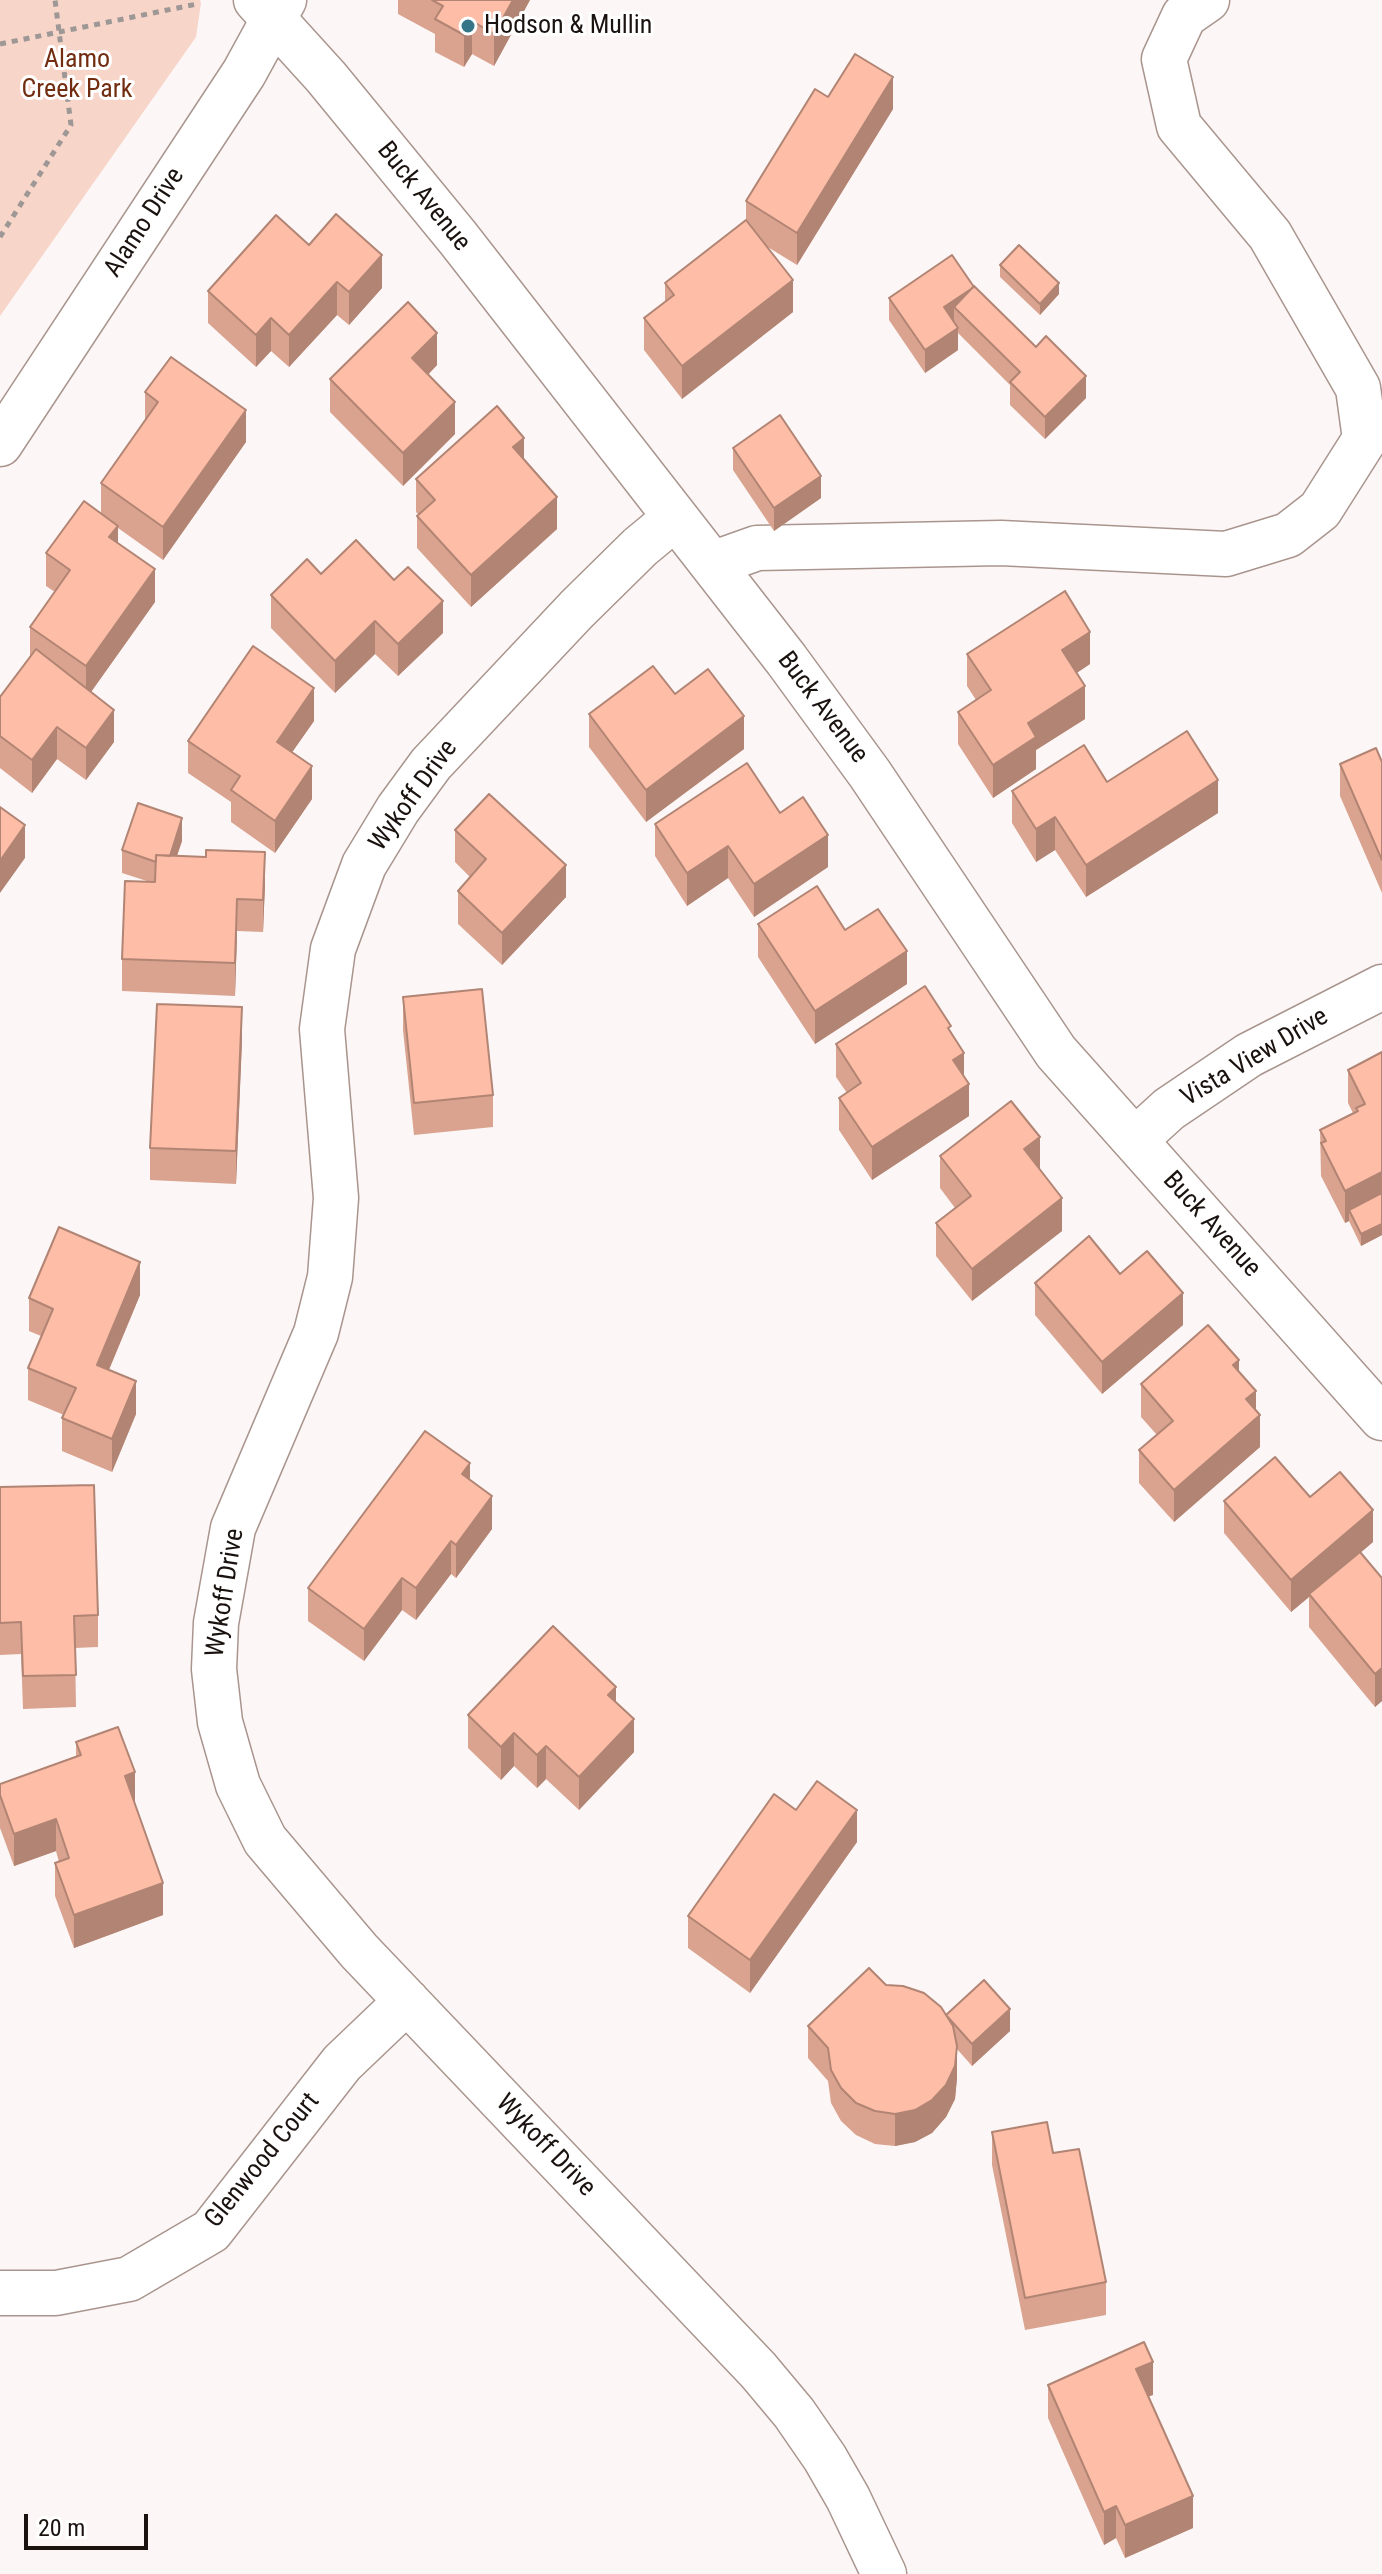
<!DOCTYPE html>
<html>
<head>
<meta charset="utf-8">
<style>
  body { margin:0 }
  #map { position:relative; width:1382px; height:2574px; overflow:hidden; background:#fcf7f6; font-family:"Roboto Condensed",sans-serif }
  canvas { display:block }
  .scale { position:absolute; left:24px; top:2514px; width:124px; height:36px; box-sizing:border-box; border:4px solid #19120f; border-top:0; padding-left:10px; font-size:24px; line-height:28px; white-space:nowrap; color:#19120f; -webkit-text-stroke:6px #fff; paint-order:stroke }
</style>
</head>
<body>
<div id="map">
<canvas width="1382" height="2574"></canvas>
<div class="scale">20 m</div>
</div>
<script>
const context = document.querySelector('canvas').getContext('2d');
context.lineJoin = 'round';
function fill(path, color) { context.fillStyle = color; context.fill(path, 'evenodd'); }
const shape = rows => new Path2D(rows.map(r => 'M' + r).join(''));
function trace(path, color, width, dash) { context.strokeStyle = color; context.lineWidth = width; context.lineCap = dash ? 'butt' : 'round'; context.setLineDash(dash || []); context.stroke(path); }
function write(font, color, halo, rows, align = 'center') {
  context.font = font + ' "Roboto Condensed",sans-serif'; context.lineWidth = 6; context.setLineDash([]); context.textBaseline = 'middle'; context.strokeStyle = halo; context.fillStyle = color; for (const [text, x, y, turn = 0] of rows) {
    context.save(); context.translate(x, y); context.rotate((+turn || 0) * Math.PI / 180); context.textAlign = isNaN(turn) ? turn : align; if (halo) context.strokeText(text, 0, 0); context.fillText(text, 0, 0); context.restore();
  }
}
const green = shape([
  [0,0,200,0,201,3,196,37,0,316]
]);
const path = shape([
  [0,44,197,4],
  [0,237,71,125,55,0]
]);
const minor = shape([
  [256,0,326,77,458,238,786,659,870,774,1056,1052,1382,1418],
  [675,518,640,547,577,609,431,764,398,809,364,865,333,949,322,1029,336,1198,330,1277,316,1333,233,1528,216,1623,214,1669,220,1722,238,1785,265,1840,359,1951,758,2370,794,2413,825,2458,848,2498,884,2574],
  [712,564,757,548,1001,543,1226,554,1288,535,1320,510,1365,439,1358,388,1270,235,1179,126,1164,59,1184,16,1207,0],
  [1135,1140,1169,1109,1249,1055,1382,987],
  [0,2293,56,2293,129,2279,211,2231,342,2063,407,2001]
]);
const major = shape([
  [0,444,244,73,284,0]
]);
const wall = shape([
  [398,0,530,0,494,66,472,54,464,67,435,52,435,34,398,14],
  [828,97,893,109,797,265,766,246,793,312,682,399,644,350,644,318,665,302,665,283,746,220,746,201],
  [309,245,382,288,349,325,337,315,289,367,271,351,256,367,208,323,208,291],
  [1000,265,1059,294,1040,315,1000,277],
  [974,287,1086,398,1045,439,1010,405,1010,385,958,333,958,350,925,373,889,320,889,298],
  [437,365,428,375,455,434,403,486,330,412,330,379],
  [145,392,246,442,163,560,118,528,118,543,155,602,91,692,114,742,86,780,57,759,32,793,0,768,0,697,30,657,30,627,55,592,46,586,46,553,101,513,101,483,145,421],
  [733,448,821,498,774,531,733,470],
  [524,461,557,529,471,607,417,548,417,516,419,515,416,512,416,479],
  [321,574,443,633,398,676,375,654,335,693,271,628,271,595],
  [967,654,1090,664,1076,673,1085,719,1036,750,1036,769,993,798,958,744,958,712,976,700,967,686],
  [589,714,744,749,646,822,589,747],
  [314,721,292,752,312,799,275,853,231,822,231,802,188,773,188,741],
  [1382,762,1382,893,1340,796,1340,764],
  [1107,782,1218,813,1086,897,1055,850,1036,862,1012,823,1012,791],
  [780,813,828,867,754,917,728,878,687,906,655,856,655,824],
  [455,830,566,897,502,965,458,924,458,891,470,877,455,862],
  [182,841,177,856,265,884,263,932,237,931,235,996,122,991,122,959,150,882,122,873,122,850],
  [758,924,845,930,907,984,815,1044,758,957],
  [403,997,493,1095,493,1127,414,1135,403,1030],
  [951,1034,964,1076,969,1116,872,1180,839,1130,839,1098,847,1093,836,1077,836,1044],
  [242,1040,236,1184,150,1180,150,1148],
  [1382,1052,1382,1235,1361,1246,1349,1221,1345,1223,1321,1176,1320,1130,1353,1113,1348,1103,1348,1070],
  [940,1156,1040,1170,1062,1231,972,1301,936,1256,936,1223,955,1208,940,1188],
  [1120,1274,1183,1325,1102,1394,1035,1315,1035,1283],
  [140,1295,109,1370,136,1414,112,1472,62,1451,62,1418,64,1415,28,1400,28,1368,41,1336,29,1331,29,1298],
  [1239,1371,1256,1410,1260,1447,1174,1522,1139,1483,1139,1450,1157,1435,1141,1417,1141,1384],
  [470,1480,492,1529,456,1578,451,1574,416,1620,402,1610,364,1661,308,1621,308,1588],
  [0,1487,98,1615,98,1647,75,1648,76,1707,23,1709,21,1654,0,1655],
  [1310,1497,1373,1542,1361,1552,1382,1578,1382,1701,1375,1707,1309,1627,1309,1597,1291,1612,1224,1533,1224,1501],
  [616,1703,634,1752,579,1810,546,1779,537,1788,514,1766,501,1780,468,1748,468,1715],
  [76,1742,135,1804,163,1915,74,1948,55,1896,55,1863,59,1862,56,1851,14,1866,0,1828,0,1784,76,1756],
  [796,1810,857,1842,750,1993,688,1948,688,1916],
  [886,1985,946,2015,1010,2031,972,2066,957,2049,957,2078,955,2099,946,2117,932,2133,915,2142,895,2146,875,2144,856,2135,841,2121,831,2103,828,2081,808,2058,808,2026],
  [992,2132,1053,2153,1106,2282,1106,2315,1025,2330,992,2165],
  [1048,2385,1153,2395,1148,2396,1193,2528,1125,2558,1116,2538,1104,2545,1048,2418]
]);
const shadedWall = shape([
  [513,0,530,0,494,66,494,34],
  [472,21,472,54,464,67,464,35],
  [893,77,893,109,797,265,797,233],
  [382,255,382,288,349,325,349,292],
  [793,280,793,312,682,399,682,366],
  [337,282,337,315,289,367,289,335],
  [1059,283,1059,294,1040,315,1040,304],
  [974,287,954,307,954,322,944,307],
  [271,318,271,351,256,367,256,335],
  [958,328,958,350,925,373,925,350],
  [437,333,437,365,412,391,412,358],
  [1086,376,1086,398,1045,439,1045,417],
  [455,402,455,434,403,486,403,453],
  [246,410,246,442,163,560,163,527],
  [524,438,524,470,513,447],
  [821,476,821,498,774,531,774,508],
  [557,497,557,529,471,607,471,575],
  [118,526,118,558,109,537],
  [155,569,155,602,86,699,86,666],
  [443,601,443,633,398,676,398,644],
  [375,621,375,654,335,693,335,661],
  [1090,632,1090,664,1062,683,1062,650],
  [1085,686,1085,719,1036,750,1036,769,993,798,993,765,1028,723],
  [314,688,314,721,277,774,277,742],
  [114,710,114,742,86,780,86,748],
  [744,716,744,749,646,822,646,790],
  [57,727,57,759,32,793,32,760],
  [312,766,312,799,275,853,275,821],
  [1218,780,1218,813,1086,897,1086,865],
  [1055,817,1055,850,1036,862,1036,829],
  [182,818,182,841,166,887,166,865],
  [25,825,25,858,0,893,0,861],
  [828,835,828,867,754,917,754,884],
  [728,846,728,878,687,906,687,873],
  [265,852,265,884,263,932,263,900],
  [566,865,566,897,502,965,502,933],
  [237,899,237,931,235,996,235,963],
  [907,951,907,984,815,1044,815,1011],
  [242,1007,242,1040,236,1184,236,1151],
  [964,1053,964,1085,953,1060],
  [969,1084,969,1116,872,1180,872,1147],
  [1040,1137,1040,1169,1024,1149],
  [1382,1172,1382,1205,1349,1210,1349,1221,1345,1223,1345,1191],
  [1062,1198,1062,1231,972,1301,972,1269],
  [1382,1224,1382,1235,1361,1246,1361,1234],
  [140,1262,140,1295,97,1398,97,1365],
  [1183,1293,1183,1325,1102,1394,1102,1362],
  [1239,1360,1239,1392,1233,1365],
  [136,1381,136,1414,112,1472,112,1439],
  [1256,1391,1256,1419,1260,1415,1260,1447,1174,1522,1174,1490,1246,1399],
  [470,1463,470,1496,462,1474],
  [492,1496,492,1529,456,1578,456,1545],
  [1373,1510,1373,1542,1310,1596,1309,1594,1309,1597,1291,1612,1291,1580],
  [451,1541,451,1574,416,1620,416,1588],
  [402,1578,402,1610,364,1661,364,1629],
  [1382,1668,1382,1701,1375,1707,1375,1674],
  [616,1687,616,1720,608,1695],
  [634,1719,634,1752,579,1810,579,1777],
  [514,1733,514,1766,501,1780,501,1747],
  [546,1746,546,1779,537,1788,537,1755],
  [135,1772,135,1804,125,1776],
  [857,1810,857,1842,750,1993,750,1960],
  [56,1819,56,1851,14,1866,14,1834],
  [163,1883,163,1915,74,1948,74,1915],
  [1010,2009,1010,2031,972,2066,972,2044],
  [957,2046,957,2078,955,2099,946,2117,932,2133,915,2142,895,2146,895,2114],
  [1153,2362,1153,2395,1136,2401,1136,2369],
  [1193,2496,1193,2528,1125,2558,1125,2525],
  [1116,2506,1116,2538,1104,2545,1104,2512]
]);
const building = shape([
  [432,0,513,0,494,34,472,21,464,35,435,19,443,6,432,0],
  [855,54,893,77,797,233,746,201,815,89,828,97,855,54],
  [336,214,382,255,349,292,337,282,289,335,271,318,256,335,208,291,276,215,309,245,336,214],
  [746,220,793,280,682,366,644,318,674,295,665,283,746,220],
  [1019,245,1059,283,1040,304,1000,265,1019,245],
  [952,255,974,287,944,307,958,328,925,350,889,298,952,255],
  [974,286,1036,347,1046,336,1086,376,1045,417,1010,382,1020,372,954,307,974,286],
  [408,302,437,333,412,358,455,402,403,453,330,379,408,302],
  [171,357,246,410,163,527,101,483,158,402,145,392,171,357],
  [497,406,524,438,513,447,557,497,471,575,417,516,435,500,416,479,497,406],
  [780,415,821,476,774,508,733,448,780,415],
  [84,501,118,526,109,537,155,569,86,666,30,627,70,570,46,553,84,501],
  [356,540,394,580,408,567,443,601,398,644,375,621,335,661,271,595,307,559,321,574,356,540],
  [1065,591,1090,632,1062,650,1085,686,1028,723,1036,737,993,765,958,712,991,690,967,654,1065,591],
  [253,646,314,688,277,742,312,766,275,821,231,790,240,776,188,741,253,646],
  [36,649,114,710,86,748,57,727,32,760,0,736,0,697,36,649],
  [653,666,675,694,708,669,744,716,646,790,589,714,653,666],
  [1187,731,1218,780,1086,865,1055,817,1036,829,1012,791,1084,745,1107,782,1187,731],
  [1376,748,1382,762,1382,860,1340,764,1376,748],
  [747,763,780,813,803,797,828,835,754,884,728,846,687,873,655,824,747,763],
  [489,794,566,865,502,933,458,891,486,859,455,830,489,794],
  [138,803,182,818,170,856,156,855,156,862,122,850,138,803],
  [0,807,25,825,0,861,0,807],
  [206,850,265,852,263,900,237,899,235,963,122,959,125,881,155,882,156,855,206,857,206,850],
  [817,886,845,930,878,909,907,951,815,1011,758,924,817,886],
  [925,986,951,1026,948,1028,964,1053,953,1060,969,1084,872,1147,839,1098,861,1083,836,1044,925,986],
  [482,989,493,1095,414,1103,403,997,482,989],
  [157,1004,242,1007,236,1151,150,1148,157,1004],
  [1382,1052,1382,1172,1345,1191,1321,1143,1326,1141,1320,1130,1358,1111,1356,1108,1365,1104,1348,1070,1382,1052],
  [1011,1101,1040,1137,1024,1149,1062,1198,972,1269,936,1223,971,1196,940,1156,1011,1101],
  [1382,1193,1382,1224,1361,1234,1349,1210,1382,1193],
  [59,1227,140,1262,97,1365,136,1381,112,1439,62,1418,76,1388,28,1368,53,1309,29,1298,59,1227],
  [1089,1236,1120,1274,1147,1251,1183,1293,1102,1362,1035,1283,1089,1236],
  [1208,1325,1239,1360,1233,1365,1256,1391,1246,1399,1260,1415,1174,1490,1139,1450,1173,1421,1141,1384,1208,1325],
  [425,1431,470,1463,462,1474,492,1496,456,1545,451,1541,416,1588,402,1578,364,1629,308,1588,425,1431],
  [1275,1457,1310,1497,1340,1472,1373,1510,1291,1580,1224,1501,1275,1457],
  [94,1485,98,1615,74,1616,76,1675,23,1676,21,1622,0,1623,0,1487,94,1485],
  [1360,1552,1382,1578,1382,1668,1375,1674,1309,1594,1360,1552],
  [553,1626,616,1687,608,1695,634,1719,579,1777,546,1746,537,1755,514,1733,501,1747,468,1715,553,1626],
  [118,1727,135,1772,125,1776,163,1883,74,1915,55,1863,69,1858,56,1819,14,1834,0,1795,0,1784,81,1755,76,1742,118,1727],
  [817,1781,857,1810,750,1960,688,1916,774,1794,796,1810,817,1781],
  [869,1968,886,1985,903,1986,924,1993,941,2007,953,2026,957,2046,955,2066,946,2085,932,2100,915,2110,895,2114,875,2111,856,2103,841,2088,831,2070,828,2048,808,2026,869,1968],
  [984,1980,1010,2009,972,2044,946,2015,984,1980],
  [1047,2122,1053,2153,1079,2149,1106,2282,1025,2298,992,2132,1047,2122],
  [1144,2342,1153,2362,1136,2369,1193,2496,1125,2525,1116,2506,1104,2512,1048,2385,1144,2342]
]);
const markers = [
  [468,26,8,"#347588"]
];
const poiNames = [
  ["Hodson & Mullin",484,26]
];
const parkNames = [
  ["Alamo",77,60],
  ["Creek Park",77,90]
];
const streetNames = [
  ["Buck Avenue",423,197,51],
  ["Alamo Drive",145,223,-57],
  ["Buck Avenue",822,708,53],
  ["Wykoff Drive",414,796,-54],
  ["Vista View Drive",1255,1058,-31],
  ["Buck Avenue",1211,1225,48],
  ["Wykoff Drive",226,1593,-81],
  ["Wykoff Drive",545,2146,46],
  ["Glenwood Court",263,2161,-51]
];
fill(green, '#f8d5c9');
trace(minor, '#a9958e', 47);
trace(major, '#a9958e', 47);
trace(path, '#9d9795', 5, [6, 6]);
trace(minor, '#fff', 44);
trace(major, '#fff', 44);
fill(wall, '#daa38f');
fill(shadedWall, '#b18474');
fill(building, '#fdbda6');
trace(building, '#b18474', 2);
for (const [x, y, r, color] of markers) { const dot = new Path2D(); dot.arc(x, y, r, 0, 2 * Math.PI); context.fillStyle = color; context.fill(dot); trace(dot, '#fff', 3); }
write('26px', '#19120f', '#fff', poiNames, 'left');
write('26px', '#722d11', '#fff', parkNames);
write('26px', '#19120f', '#fff', streetNames);
</script>
</body>
</html>
